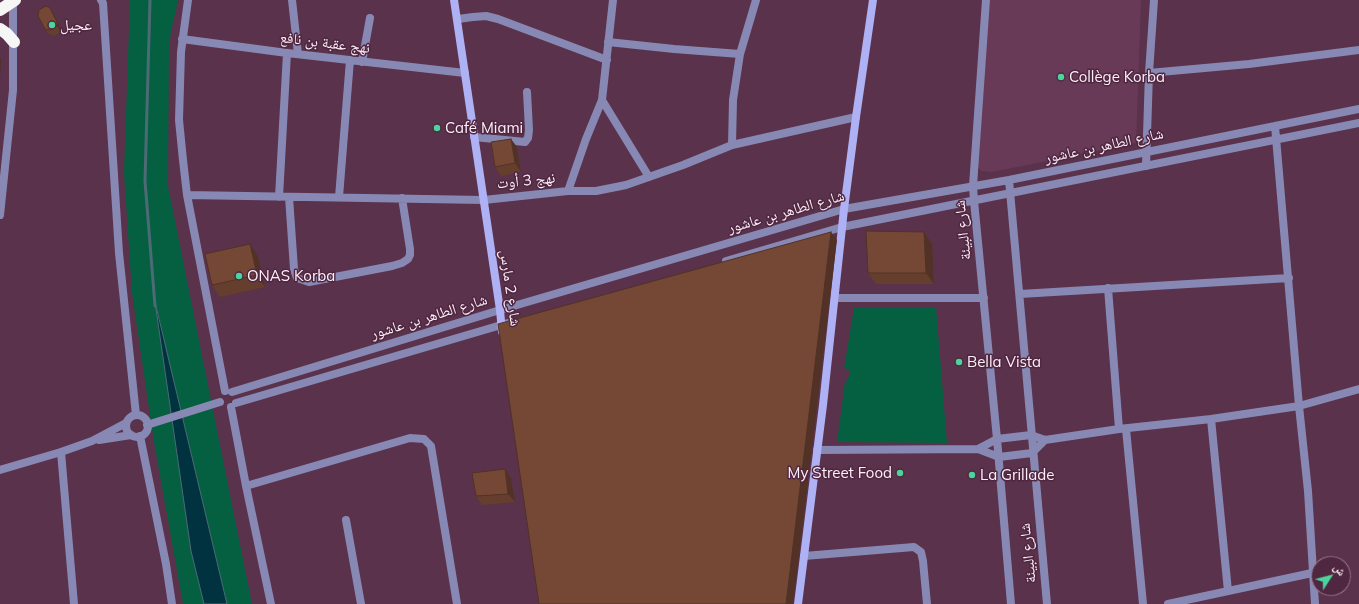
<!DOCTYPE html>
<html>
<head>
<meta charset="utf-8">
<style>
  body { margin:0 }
  #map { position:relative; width:1359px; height:604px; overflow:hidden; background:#5a324b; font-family:Mulish,"Noto Naskh Arabic",sans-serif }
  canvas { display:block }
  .north { position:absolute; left:1311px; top:556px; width:40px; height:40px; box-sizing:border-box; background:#4f2741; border:1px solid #95778a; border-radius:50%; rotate:54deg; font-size:11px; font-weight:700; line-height:16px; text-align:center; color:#ffeff8 }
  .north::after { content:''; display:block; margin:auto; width:14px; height:18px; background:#4bd49b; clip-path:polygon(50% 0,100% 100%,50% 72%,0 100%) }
</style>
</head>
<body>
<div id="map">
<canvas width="1359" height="604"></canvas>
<div class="north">ش</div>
</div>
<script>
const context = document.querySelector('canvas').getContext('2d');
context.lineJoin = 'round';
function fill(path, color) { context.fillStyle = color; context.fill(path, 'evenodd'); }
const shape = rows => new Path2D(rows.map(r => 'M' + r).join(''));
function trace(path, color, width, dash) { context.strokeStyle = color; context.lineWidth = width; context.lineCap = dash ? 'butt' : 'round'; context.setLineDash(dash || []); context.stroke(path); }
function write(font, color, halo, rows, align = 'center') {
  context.font = font + ' Mulish,"Noto Naskh Arabic",sans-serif'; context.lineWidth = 3; context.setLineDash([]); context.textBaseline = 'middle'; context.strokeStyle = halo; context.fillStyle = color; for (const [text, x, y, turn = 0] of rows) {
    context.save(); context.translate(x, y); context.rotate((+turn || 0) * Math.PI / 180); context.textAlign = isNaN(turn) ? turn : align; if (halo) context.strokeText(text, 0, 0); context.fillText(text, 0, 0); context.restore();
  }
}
const built = shape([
  [990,0,1141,0,1136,143,992,172,981,171,976,164]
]);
const green = shape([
  [130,0,178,0,169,42,168,186,252,604,227,604,156,308,191,551,204,604,183,604,154,442,132,293,124,172],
  [936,307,947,443,837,442,845,382,848,379,850,370,844,368,854,308]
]);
const water = shape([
  [155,302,227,604,204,604,191,551,155,302]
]);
const stream = shape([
  [150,0,145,181,155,306]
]);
const street = shape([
  [101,0,103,3,119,253,136,415],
  [188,0,181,52,179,120,183,160,187,195,225,391],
  [292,0,298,54],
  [986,0,973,186,974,201,997,439,1011,604],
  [458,19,473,17,486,16,498,19,607,60],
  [182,39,287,53,465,73],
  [608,42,674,49,740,54],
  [362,62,370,18],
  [1149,73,1249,64,1359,50],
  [602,100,649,177],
  [1275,126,1299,406,1308,491,1315,604],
  [474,137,525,142,528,138,529,130,527,92],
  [732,145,733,100,740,54,756,0],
  [1146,166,1149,73,1154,0],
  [1009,180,1047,604],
  [568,191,586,139,602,100,613,0],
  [187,195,484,200,568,191,596,191,626,185,683,165,732,145,856,117],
  [279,197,287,53],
  [289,197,294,269,297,278,309,282,392,266,402,263,408,259,410,255,410,249,402,198],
  [339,197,350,60],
  [0,215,13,90,13,2],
  [726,261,842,227,1359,123],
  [1108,288,1119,429],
  [1020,294,1289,278],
  [835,298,984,298],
  [232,392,500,310,844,209,1009,180,1359,109],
  [236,403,508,323],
  [231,407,246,486,271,604],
  '126 426a11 11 0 1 1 22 0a11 11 0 1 1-22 0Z',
  [1211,419,1228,591],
  [147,425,220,402],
  [1126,429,1143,604],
  [140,436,166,564,172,604],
  [99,440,131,435],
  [978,449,997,439,1031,435,1045,440,1119,429,1211,419,1299,406,1359,389],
  [817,450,978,449,999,457,1032,453,1045,440],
  [61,452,74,604],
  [0,470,61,452,92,441,126,423],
  [246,486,410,438,424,439,431,446,457,604],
  [346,520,361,604],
  [804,556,914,547,921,552,923,561,927,604],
  [1168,604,1312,573]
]);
const secondary = shape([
  [454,0,500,310,502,332],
  [798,604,823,405,844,209,856,117,873,0]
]);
const highway = shape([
  [0,10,15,0],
  [0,29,7,34,14,42]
]);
const wall = shape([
  [50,8,54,14,61,28,61,32,54,36,49,34,45,29],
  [517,147,521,172,501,176,495,167],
  [932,244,934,284,876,284,868,273],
  [258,256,265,287,220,297,212,285],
  [511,478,515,502,482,505,476,496]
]);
const shadedWall = shape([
  [50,8,54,14,61,28,61,32,57,26],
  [0,58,1,60,0,78],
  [511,139,517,147,521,172,515,163],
  [831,232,837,240,793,604,786,604],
  [924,232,932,244,934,284,926,273],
  [250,244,258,256,265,287,257,275],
  [505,469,511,478,515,502,508,494]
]);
const building = shape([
  [46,6,50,8,57,22,57,26,50,30,45,29,38,16,39,10,46,6],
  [511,139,515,163,495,167,491,142,511,139],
  [866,231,924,232,926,273,868,273,866,231],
  [831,232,786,604,539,604,498,324,831,232],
  [250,244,257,275,212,285,205,254,250,244],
  [505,469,508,494,476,496,472,473,505,469]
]);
const markers = [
  [52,25,4,"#4bd49b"],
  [1061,77,4,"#4bd49b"],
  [437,128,4,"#4bd49b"],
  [239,276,4,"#4bd49b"],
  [959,362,4,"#4bd49b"],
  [900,473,4,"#4bd49b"],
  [972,475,4,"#4bd49b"]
];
const poiNames = [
  ["عجيل",60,25],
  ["Collège Korba",1069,77],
  ["Café Miami",445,128],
  ["ONAS Korba",247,276],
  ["Bella Vista",967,362],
  ["My Street Food",892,473,"right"],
  ["La Grillade",980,475]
];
const streetNames = [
  ["نهج عقبة بن نافع",325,43,7],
  ["شارع الطاهر بن عاشور",1104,146,-12],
  ["نهج 3 أوت",526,181,-6],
  ["شارع الطاهر بن عاشور",786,212,-16],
  ["شارع البيئة",963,230,-96],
  ["شارع 2 مارس",510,288,82],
  ["شارع الطاهر بن عاشور",429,317,-17],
  ["شارع البيئة",1028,553,-96]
];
fill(built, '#683a57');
fill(green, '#056041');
fill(water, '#003240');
trace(water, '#4c6b77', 1);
trace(stream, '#4c6b77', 3);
trace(street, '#8789b4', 8);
trace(secondary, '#aeb1f4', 8);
trace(highway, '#f6f6f6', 12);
fill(wall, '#653e2e');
fill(shadedWall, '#523226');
fill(building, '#754836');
trace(building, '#523226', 1);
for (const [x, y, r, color] of markers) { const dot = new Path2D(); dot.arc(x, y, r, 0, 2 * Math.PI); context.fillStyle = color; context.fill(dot); trace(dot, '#4f2741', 1.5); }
write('15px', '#ffeff8', '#4f2741', poiNames, 'left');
write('15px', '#ffeff8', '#4f2741', streetNames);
</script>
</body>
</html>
